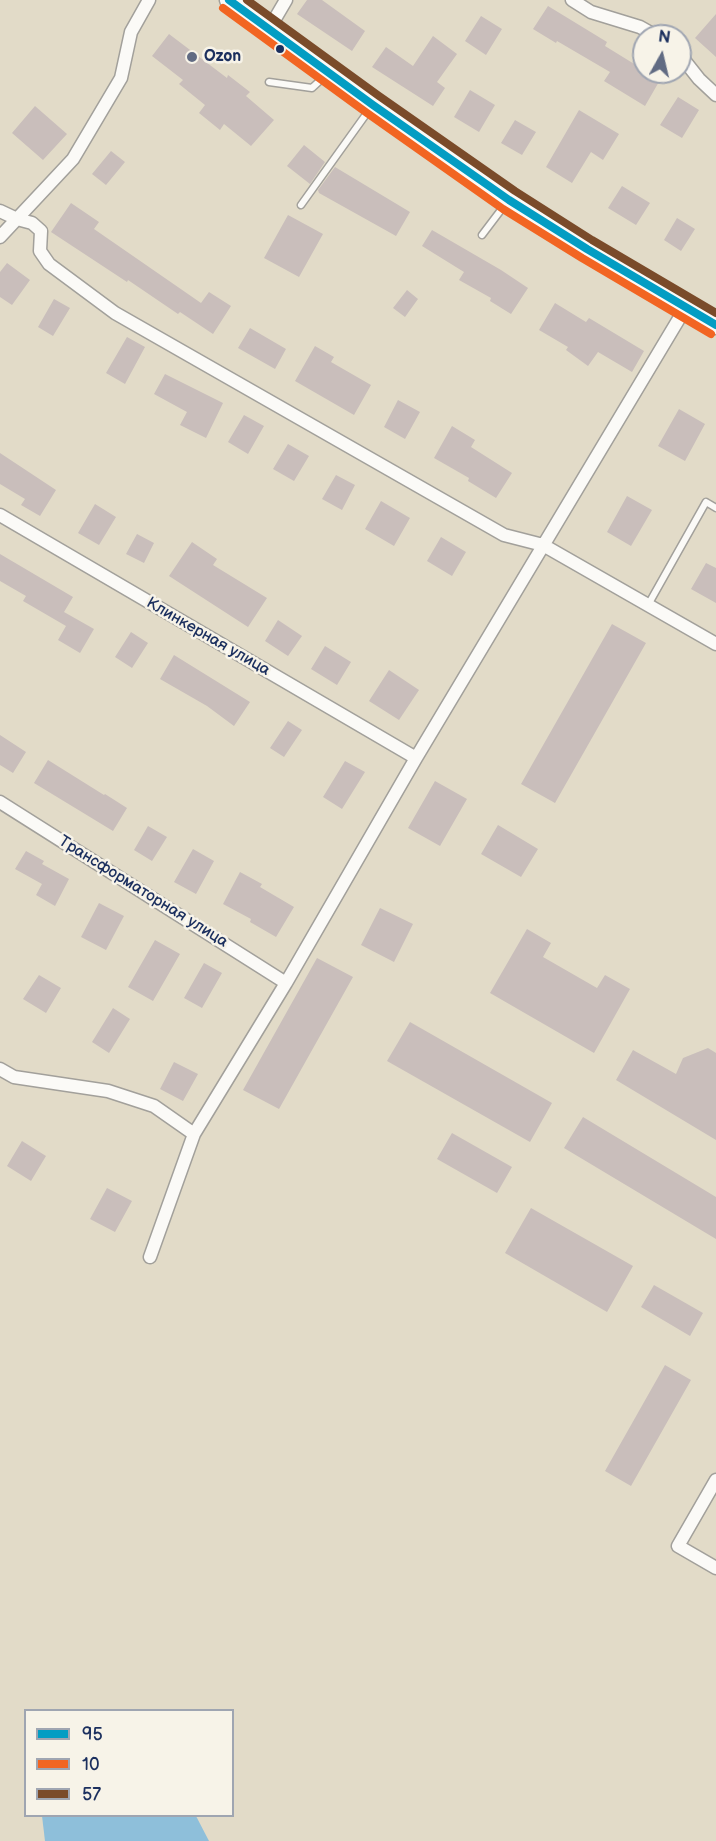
<!DOCTYPE html>
<html>
<head>
<meta charset="utf-8">
<style>
  body { margin:0 }
  #map { position:relative; width:716px; height:1841px; overflow:hidden; background:#e2dbc8; font-family:"Balsamiq Sans",sans-serif }
  canvas { display:block }
  .legend { position:absolute; left:24px; top:1709px; width:210px; height:108px; box-sizing:border-box; background:#f7f3e8; border:2px solid #9fa5b1; margin:0; padding:8px 10px; list-style:none; font-size:18px; color:#1b2f5e }
  .legend li { display:flex; align-items:center; gap:12px; height:30px }
  .legend b { width:30px; border:2px solid #9fa5b1 }
  .north { position:absolute; left:632px; top:24px; width:60px; height:60px; box-sizing:border-box; background:#f7f3e8; border:2px solid #9fa5b1; border-radius:50%; rotate:8deg; font-size:16px; font-weight:700; line-height:24px; text-align:center; color:#1b2f5e }
  .north::after { content:''; display:block; margin:auto; width:21px; height:27px; background:#616b83; clip-path:polygon(50% 0,100% 100%,50% 72%,0 100%) }
</style>
</head>
<body>
<div id="map">
<canvas width="716" height="1841"></canvas>
<ul class="legend">
<li><b style="height:8px;background:#039dc3"></b>95</li>
<li><b style="height:8px;background:#f26522"></b>10</li>
<li><b style="height:8px;background:#7a4b2a"></b>57</li>
</ul>
<div class="north">N</div>
</div>
<script>
const context = document.querySelector('canvas').getContext('2d');
context.lineJoin = 'round';
function fill(path, color) { context.fillStyle = color; context.fill(path, 'evenodd'); }
const shape = rows => new Path2D(rows.map(r => 'M' + r).join(''));
function trace(path, color, width, dash) { context.strokeStyle = color; context.lineWidth = width; context.lineCap = dash ? 'butt' : 'round'; context.setLineDash(dash || []); context.stroke(path); }
function write(font, color, halo, rows, align = 'center') {
  context.font = font + ' "Balsamiq Sans",sans-serif'; context.lineWidth = 5; context.setLineDash([]); context.textBaseline = 'middle'; context.strokeStyle = halo; context.fillStyle = color; for (const [text, x, y, turn = 0] of rows) {
    context.save(); context.translate(x, y); context.rotate((+turn || 0) * Math.PI / 180); context.textAlign = isNaN(turn) ? turn : align; if (halo) context.strokeText(text, 0, 0); context.fillText(text, 0, 0); context.restore();
  }
}
const water = shape([
  [42,1816,196,1816,209,1841,45,1841]
]);
const building = shape([
  [307,0,322,0,365,31,352,51,297,14],
  [548,6,607,42,605,46,644,70,644,72,648,72,660,80,645,106,604,81,610,72,557,41,556,43,533,29],
  [716,14,716,57,695,38],
  [481,16,502,29,486,55,465,41],
  [169,34,227,78,228,75,250,92,246,96,274,120,251,146,224,124,220,130,199,113,205,105,179,84,183,80,152,56],
  [433,36,457,54,437,82,445,88,433,106,372,67,386,47,413,66],
  [470,90,495,105,479,132,454,117],
  [678,97,699,110,682,138,660,125],
  [35,106,67,134,43,160,12,133],
  [579,110,619,134,603,160,591,152,572,183,546,167],
  [515,120,536,132,522,155,501,143],
  [304,145,325,162,310,184,287,166],
  [111,151,125,162,106,185,92,174],
  [335,167,410,212,396,236,319,193,318,190],
  [622,186,650,203,636,225,608,208],
  [71,203,99,222,94,229,201,303,209,292,231,306,213,334,180,312,178,314,128,280,127,282,51,232],
  [288,215,323,234,299,277,264,258],
  [677,218,695,229,681,251,664,240],
  [432,230,501,270,528,288,511,314,490,301,491,298,459,280,464,272,422,246],
  [7,263,30,280,12,305,0,297,0,272],
  [407,290,418,299,405,317,393,308],
  [54,299,70,308,53,336,38,327],
  [555,303,586,322,589,318,644,351,632,372,598,352,588,366,566,350,568,347,539,330],
  [250,328,286,349,275,369,238,348],
  [127,337,145,347,125,384,106,373],
  [315,346,334,357,331,362,371,385,354,415,295,381],
  [165,374,223,403,206,438,180,425,187,412,154,394],
  [398,400,420,412,405,439,384,427],
  [679,409,705,424,685,461,658,446],
  [244,415,264,426,248,454,228,442],
  [452,426,475,440,471,447,512,473,496,498,468,481,469,478,434,458],
  [288,444,309,456,294,481,273,469],
  [0,453,56,490,40,516,21,505,25,499,0,484],
  [336,475,355,485,342,510,322,499],
  [627,496,652,510,631,546,607,532],
  [381,501,410,518,394,546,365,529],
  [95,504,116,517,99,545,78,533],
  [137,534,154,543,144,563,126,554],
  [441,537,466,552,452,576,427,561],
  [192,542,217,559,213,565,267,598,248,627,169,576],
  [0,554,73,597,64,612,94,629,80,653,58,640,66,626,23,601,26,596,0,581],
  [706,563,716,568,716,603,691,589],
  [278,620,302,636,288,656,265,641],
  [612,624,646,643,555,803,521,784],
  [131,632,148,643,132,668,115,657],
  [325,646,351,662,337,685,311,669],
  [174,655,250,702,234,726,207,706,160,679],
  [389,670,419,690,399,720,369,701],
  [288,721,302,730,284,757,270,748],
  [0,735,26,752,13,773,0,765],
  [48,760,104,795,105,794,127,808,113,831,34,783],
  [345,761,365,772,342,809,323,797],
  [435,781,467,799,440,846,408,828],
  [498,825,538,849,521,877,481,854],
  [148,826,167,837,152,861,134,850],
  [193,849,214,861,196,894,174,882],
  [26,851,44,861,42,864,69,879,55,906,36,895,42,884,15,869],
  [240,872,262,884,260,887,294,907,276,937,250,922,251,919,223,904],
  [99,903,124,916,106,950,81,937],
  [380,908,413,924,394,962,361,945],
  [527,929,551,943,543,957,597,988,605,975,630,989,594,1053,490,993],
  [155,940,180,954,153,1001,128,987],
  [317,958,353,977,279,1109,243,1090],
  [204,963,222,973,202,1008,184,998],
  [39,975,61,988,46,1013,23,999],
  [113,1008,130,1019,109,1053,92,1042],
  [410,1022,552,1103,530,1142,387,1061],
  [708,1048,716,1053,716,1140,616,1080,633,1050,676,1074,683,1058],
  [174,1062,198,1074,183,1101,160,1089],
  [583,1117,716,1197,716,1239,564,1148],
  [452,1133,512,1167,497,1193,437,1159],
  [22,1141,46,1156,31,1181,7,1166],
  [107,1188,132,1201,115,1232,90,1219],
  [531,1208,633,1266,607,1312,505,1253],
  [654,1285,703,1313,690,1336,641,1307],
  [665,1365,691,1380,631,1486,605,1471]
]);
const service = shape([
  [269,82,312,88,326,75],
  [301,205,372,106],
  [482,235,507,202],
  [648,605,706,502,716,508]
]);
const minor = shape([
  [572,0,591,12,640,27,656,36],
  [269,29,286,0],
  [680,55,699,79,716,95],
  [0,211,17,219,32,223,41,231,40,251,49,264,115,313,504,535,543,545,716,644],
  [0,237,73,159,121,78,131,32,149,0],
  [0,515,416,758],
  [0,802,286,983],
  [0,1069,14,1077,108,1091,154,1106,194,1134],
  [150,1257,194,1134,286,983,416,758,686,307],
  [716,1480,678,1546,716,1568]
]);
const primary = shape([
  [229,0,373,105,509,200,587,249,716,325]
]);
const bus1 = shape([
  [229,0,373,105,509,200,587,249,716,325]
]);
const bus2 = shape([
  [223,8,367,113,503,209,582,258,711,334]
]);
const bus3 = shape([
  [247,0,379,96,515,191,592,240,716,313]
]);
const markers = [
  [280,49,5,"#1b2f5e"],
  [192,57,6,"#616b83"]
];
const poiNames = [
  ["Ozon",204,57]
];
const streetNames = [
  ["Клинкерная улица",208,637,30],
  ["Трансформаторная улица",143,892,32]
];
fill(water, '#8ebfda');
fill(building, '#c9bebb');
trace(service, '#a2a09b', 9);
trace(minor, '#a2a09b', 15);
trace(primary, '#a2a09b', 21);
trace(service, '#fbfaf7', 6);
trace(minor, '#fbfaf7', 12);
trace(primary, '#fbfaf7', 18);
trace(bus1, '#039dc3', 8);
trace(bus2, '#f26522', 8);
trace(bus3, '#7a4b2a', 8);
for (const [x, y, r, color] of markers) { const dot = new Path2D(); dot.arc(x, y, r, 0, 2 * Math.PI); context.fillStyle = color; context.fill(dot); trace(dot, '#f7f3e8', 2); }
write('bold 16px', '#1b2f5e', '#f7f3e8', poiNames, 'left');
write('16px', '#1b2f5e', '#f7f3e8', streetNames);
</script>
</body>
</html>
